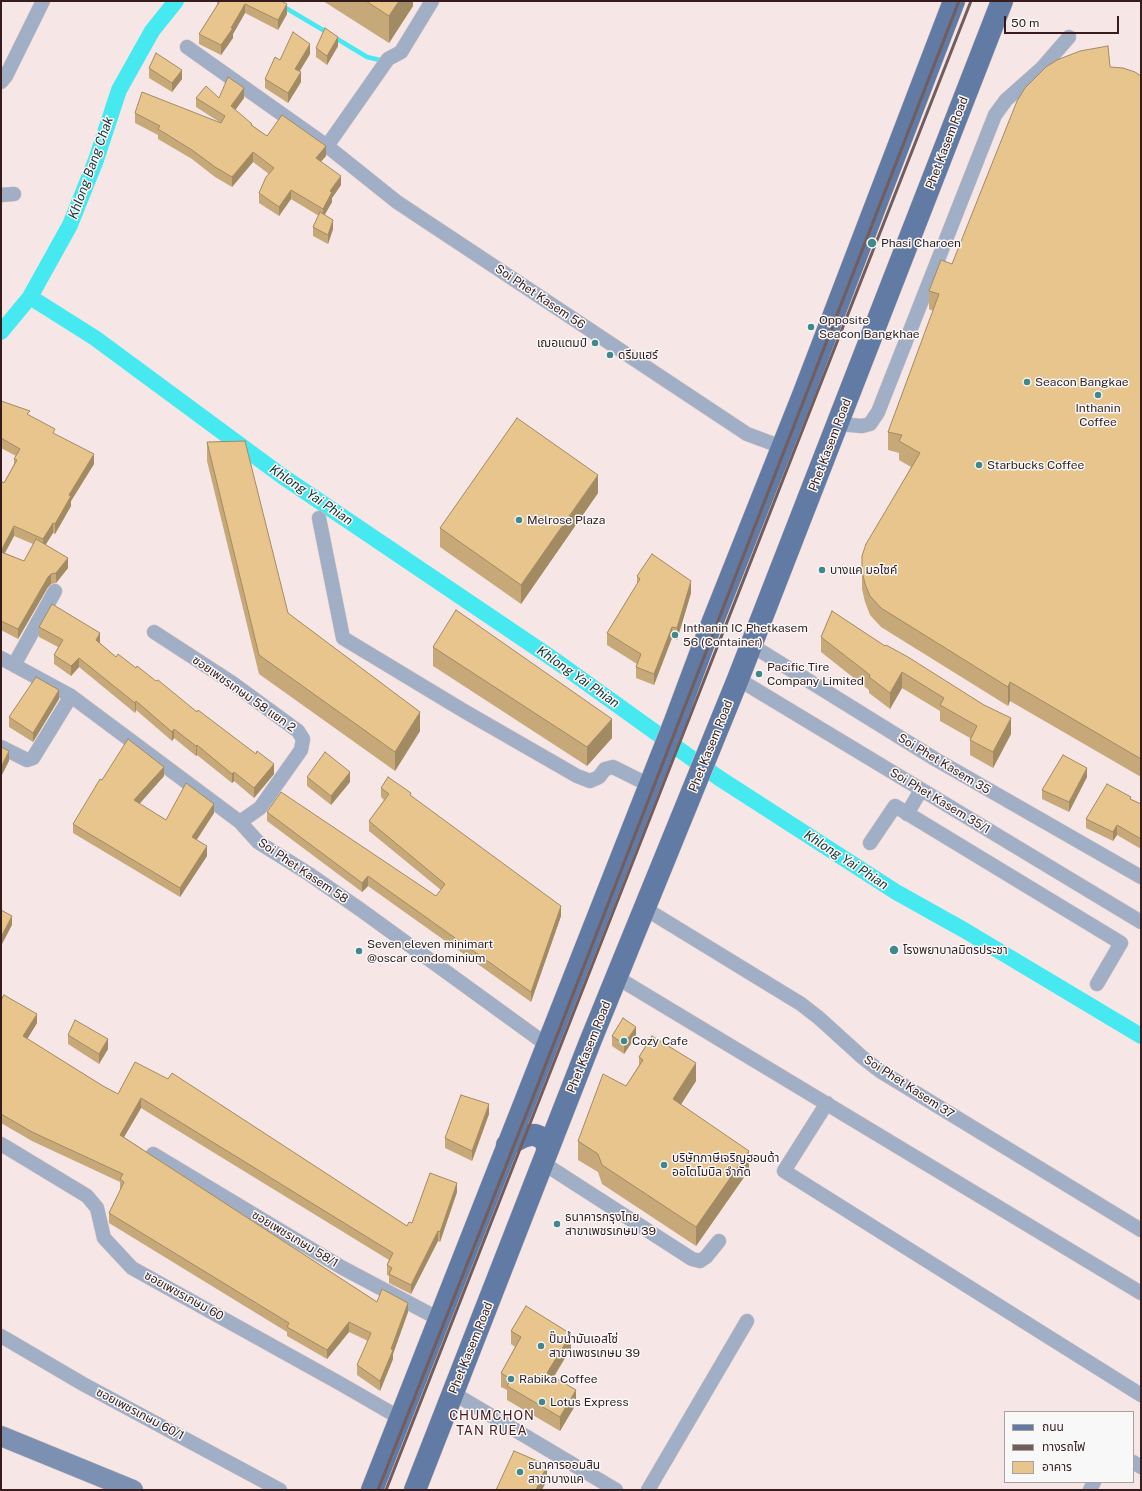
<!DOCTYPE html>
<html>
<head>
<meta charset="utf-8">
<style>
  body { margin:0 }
  #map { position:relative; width:1142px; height:1491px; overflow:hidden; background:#f6e7e6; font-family:"Public Sans","Noto Sans Thai",sans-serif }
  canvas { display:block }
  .frame { position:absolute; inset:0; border:2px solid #361c1d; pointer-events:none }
  .legend { position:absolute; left:1004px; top:1411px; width:130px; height:72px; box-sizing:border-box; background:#f8f8f8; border:1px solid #aaa0a0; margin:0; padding:5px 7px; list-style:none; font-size:12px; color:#361c1d }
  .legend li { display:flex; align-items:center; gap:8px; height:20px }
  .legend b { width:20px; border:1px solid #aaa0a0 }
  .scale { position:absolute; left:1004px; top:16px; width:115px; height:18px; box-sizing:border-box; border:2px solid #361c1d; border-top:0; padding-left:5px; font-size:12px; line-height:14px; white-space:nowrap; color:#361c1d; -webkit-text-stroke:3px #f8f8f8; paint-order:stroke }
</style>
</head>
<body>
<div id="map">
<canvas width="1142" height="1491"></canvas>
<div class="frame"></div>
<ul class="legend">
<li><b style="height:5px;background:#627ba4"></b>ถนน</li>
<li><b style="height:5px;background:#735c5d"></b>ทางรถไฟ</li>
<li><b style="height:11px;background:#e7c58d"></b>อาคาร</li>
</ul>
<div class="scale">50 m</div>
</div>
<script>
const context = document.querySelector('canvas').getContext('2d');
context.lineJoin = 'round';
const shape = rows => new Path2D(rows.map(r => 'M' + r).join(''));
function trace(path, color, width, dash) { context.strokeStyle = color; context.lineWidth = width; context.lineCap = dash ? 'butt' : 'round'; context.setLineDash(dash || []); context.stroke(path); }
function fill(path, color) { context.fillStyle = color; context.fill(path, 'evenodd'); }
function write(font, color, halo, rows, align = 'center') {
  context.font = font + ' "Public Sans","Noto Sans Thai",sans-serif'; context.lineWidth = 3; context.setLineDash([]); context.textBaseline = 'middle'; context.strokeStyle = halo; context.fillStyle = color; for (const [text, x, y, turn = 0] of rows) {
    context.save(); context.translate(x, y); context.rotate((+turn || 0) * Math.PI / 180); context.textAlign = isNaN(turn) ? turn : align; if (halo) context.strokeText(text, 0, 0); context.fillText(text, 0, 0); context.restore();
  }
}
const stream = shape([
  [274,1,328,33],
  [334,37,367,57,384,61]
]);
const canal = shape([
  [30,297,95,338,282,476,556,661,719,778,896,892,964,930,1141,1036],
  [1,332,30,297,70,225,96,160,119,90,152,31,176,1]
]);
const street = shape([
  [187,47,327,146,397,202,747,434,782,447],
  [1,82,6,76,43,1],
  [327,146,388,59,401,52,432,1],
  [1,195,14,194],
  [839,424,862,426,870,424,878,412,995,115,1006,100,1042,68,1069,37],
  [319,518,343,638,464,711,577,776,590,781,599,777,605,769,613,767,649,785],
  [154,632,231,682,298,731,303,739,301,750,260,808,240,822],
  [751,645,935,759,1141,877],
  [1,658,71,696,240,822,258,842,309,874,361,910,547,1045],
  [14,665,55,591],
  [738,679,1141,922],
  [1,747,27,760,33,758,71,696],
  [907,814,921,790],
  [870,843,895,806,1121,943,1097,984],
  [644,908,801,1004,819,1018,862,1057,880,1071,1141,1230],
  [616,977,1141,1293],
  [827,1103,784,1171,1141,1395],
  [1,1144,87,1196,97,1208,104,1238,132,1268,341,1384,400,1418],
  [153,1154,341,1267,439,1319],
  [543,1163,692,1259,700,1261,706,1257,719,1241],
  [1,1336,83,1384,280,1490],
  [453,1393,616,1490],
  [1133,1462,1141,1467],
  [648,1490,747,1321],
  [1090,1490,1094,1482]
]);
const secondary = shape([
  [1,1436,133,1490]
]);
const primary = shape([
  [507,1145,523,1137,530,1135,535,1135,540,1137,544,1140,547,1145,547,1152],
  [372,1490,675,721,703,646,803,395,954,1],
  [415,1490,590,1042,738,679,1002,1]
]);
const rail = shape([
  [378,1490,533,1097,959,1],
  [386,1490,971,1]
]);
const wall = shape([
  [217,1,281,1,287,14,278,30,245,13,233,34,233,38,221,55,199,44,199,34,217,5],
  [323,1,413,1,413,6,389,43],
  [1141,10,1141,40,1140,39,1140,12],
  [338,46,327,65,316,57,316,48],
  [310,54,299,72,301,82,288,103,265,88,265,79,280,60],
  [1110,67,1141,76,1141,777,1010,701,1008,706,881,627,870,615,865,602,862,589,862,556,911,467,899,460,899,453,888,450,888,432,933,311,929,309,929,291,952,264],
  [149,68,182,79,172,92,149,78],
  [196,98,244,98,235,110,252,125,267,136,326,156,321,161,341,185,332,198,332,202,324,215,333,229,328,244,313,236,313,227,319,216,291,199,279,216,259,203,259,193,269,174,253,162,232,187,215,177,192,159,158,139,158,135,135,123,135,113,221,123,196,107],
  [1,401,30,416,94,464,71,501,71,506,55,534,53,533,45,545,68,568,56,583,51,584,48,587,18,639,1,630,1,481,4,483,14,464,14,459,16,456,1,448],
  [14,536,33,544,24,561,5,553],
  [207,442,288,613,420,731,395,771,259,674,207,461],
  [598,493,521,604,440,547,440,528],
  [637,576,691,593,677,640,672,638,654,685,636,678,636,667,637,664,607,645,607,633,637,584],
  [832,611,1011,734,993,768,970,755,970,738,940,721,940,711,902,688,890,709,869,693,869,690,821,652,821,637],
  [39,627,100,642,100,643,116,657,136,668,197,712,274,774,254,798,234,781,232,783,197,755,196,756,174,738,172,741,136,710,135,713,79,667,71,676,54,664,54,655,58,647,39,637],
  [433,647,612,738,587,766,433,666],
  [59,699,33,742,9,727,9,717],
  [164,776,139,804,166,820,214,813,197,840,207,856,180,897,73,833,73,824,102,780],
  [307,777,350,782,331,805,307,786],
  [1087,777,1069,812,1042,799,1042,790],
  [381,788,411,796,561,916,531,1002,368,886,362,892,267,821,267,812,436,896,441,890,369,831,369,821,384,800,381,797],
  [1131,799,1141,804,1141,849,1117,835,1113,841,1086,828,1086,819],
  [1,1000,37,1023,27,1039,103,1086,118,1094,135,1062,407,1226,457,1192,440,1242,438,1241,411,1294,389,1283,389,1276,387,1275,387,1265,389,1260,141,1108,124,1137,377,1302,408,1312,393,1354,393,1359,380,1391,357,1375,357,1365,368,1341,349,1332,327,1359,287,1336,287,1332,109,1223,109,1213,121,1189,120,1189,120,1182,32,1141,1,1123],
  [68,1035,108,1049,99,1064,68,1044],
  [612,1036,636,1036,624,1054,612,1046],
  [639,1057,696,1081,681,1104,749,1170,696,1246,602,1184,598,1172,578,1160,578,1141,626,1086,639,1065],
  [489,1114,472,1161,445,1148,445,1138],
  [511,1331,571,1348,554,1377,576,1404,560,1431,507,1400,507,1390,501,1387,501,1373,515,1347,511,1344]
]);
const shadedWall = shape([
  [399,1,413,1,413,6,389,43,389,16],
  [245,4,245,13,233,34,233,38,221,55,221,45,231,28],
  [287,4,287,14,278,30,278,20],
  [338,37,338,46,327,65,327,56],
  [310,44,310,54,295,79,295,69],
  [182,70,182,79,172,92,172,83],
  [301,72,301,82,288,103,288,93],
  [244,88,244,98,231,116,231,106],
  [326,146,326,156,316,167,316,158],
  [253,152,253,162,232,187,232,177],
  [341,176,341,185,332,198,332,202,323,218,323,209,330,191],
  [291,190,291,199,279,216,279,207],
  [333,220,333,229,328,244,328,235],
  [94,454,94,464,71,501,71,506,55,534,55,524,69,495],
  [598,475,598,493,521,604,521,585],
  [53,523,53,533,43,549,43,539],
  [14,526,14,536,1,560,1,551],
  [68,558,68,568,56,583,56,573],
  [51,574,51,584,48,587,18,639,18,629,48,577],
  [691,581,691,593,677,640,677,628],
  [672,627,672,638,654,685,654,674],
  [100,633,100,642,96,650,96,640],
  [79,658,79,667,71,676,71,666],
  [902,672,902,688,890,709,890,693],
  [1010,682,1010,701,1008,706,1008,687],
  [59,690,59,699,33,742,33,733],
  [136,701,136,710,135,713,135,703],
  [420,712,420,731,395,771,395,752],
  [1011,718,1011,734,993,768,993,752],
  [612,719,612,738,587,766,587,747],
  [174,729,174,738,172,741,172,732],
  [197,745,197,755,196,756,196,746],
  [9,751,9,761,1,777,1,767],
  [274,764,274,774,254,798,254,788],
  [164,767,164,776,134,810,134,800],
  [1087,768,1087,777,1069,812,1069,802],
  [234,772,234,781,232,783,232,774],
  [350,772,350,782,331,805,331,796],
  [214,804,214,813,192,846,192,837],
  [1117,825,1117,835,1113,841,1113,832],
  [207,846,207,856,180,897,180,888],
  [368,876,368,886,362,892,362,883],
  [561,906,561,916,531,1002,531,992],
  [12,916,12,925,1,946,1,937],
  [37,1014,37,1023,23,1046,23,1036],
  [636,1027,636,1036,624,1054,624,1044],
  [108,1039,108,1049,99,1064,99,1054],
  [696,1063,696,1081,673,1117,673,1099],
  [141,1098,141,1108,120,1144,120,1135],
  [489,1104,489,1114,472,1161,472,1151],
  [749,1151,749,1170,696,1246,696,1227],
  [457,1183,457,1192,440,1242,440,1232],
  [438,1231,438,1241,411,1294,411,1285],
  [408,1303,408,1312,393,1354,393,1359,380,1391,380,1381],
  [349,1322,349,1332,327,1359,327,1350],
  [571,1334,571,1348,547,1387,547,1373],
  [576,1390,576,1404,560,1431,560,1417],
  [547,1465,547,1480,542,1490,536,1490]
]);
const building = shape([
  [220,1,281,1,287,4,278,20,245,4,231,28,233,28,221,45,199,34,220,1],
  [366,1,399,1,389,16,366,1],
  [325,28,338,37,327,56,316,48,325,28],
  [293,32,310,44,295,69,301,72,288,93,265,79,275,57,280,60,293,32],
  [1108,46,1110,67,1123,68,1135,72,1141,76,1141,759,1010,682,1008,687,881,608,870,596,865,584,862,571,862,556,866,544,920,453,899,441,902,435,888,432,939,294,929,291,941,260,952,264,1017,101,1025,88,1046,67,1057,60,1080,51,1108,46],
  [156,53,182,70,172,83,149,68,156,53],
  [228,77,244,88,231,106,252,124,251,125,267,136,282,115,326,146,316,158,341,176,330,191,332,192,323,209,291,190,279,207,259,193,266,177,274,168,253,152,232,177,215,167,192,150,158,129,160,126,135,113,142,92,221,123,225,116,196,98,206,86,219,98,228,77],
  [320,212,333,220,328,235,313,227,320,212],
  [1,401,30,411,27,414,55,429,53,433,94,454,69,495,71,496,55,524,53,523,43,539,14,526,1,551,1,481,4,483,17,460,14,459,20,449,1,438,1,401],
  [517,418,598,475,521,585,440,528,517,418],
  [245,441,288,613,420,712,395,752,259,655,207,442,245,441],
  [36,539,68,558,56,573,51,574,48,577,18,629,1,621,1,552,24,561,36,539],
  [652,554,691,581,677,628,672,627,654,674,636,667,641,654,607,633,640,579,637,576,652,554],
  [52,604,100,633,96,640,116,657,118,654,136,668,137,666,156,681,158,680,197,712,198,710,256,754,257,751,274,764,254,788,234,772,232,774,197,745,196,746,174,729,172,732,136,701,135,703,79,658,71,666,54,655,63,640,39,627,52,604],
  [456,610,612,719,587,747,433,647,456,610],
  [832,611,885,646,886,645,908,657,984,705,1011,718,993,752,970,740,977,726,940,705,944,698,902,672,890,693,869,677,870,675,821,637,832,611],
  [36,677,59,690,33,733,9,717,36,677],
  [128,739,164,767,134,800,166,820,186,783,214,804,192,837,207,846,180,888,73,824,100,779,102,780,128,739],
  [1,747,9,751,1,767,1,747],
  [325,752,350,772,331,796,307,777,325,752],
  [1063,755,1087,768,1069,802,1042,790,1063,755],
  [388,777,411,793,410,795,561,906,531,992,368,876,362,883,267,812,281,792,436,896,445,884,369,821,389,794,381,788,388,777],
  [1107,784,1131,797,1130,799,1141,804,1141,839,1117,825,1113,832,1086,819,1107,784],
  [1,910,12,916,1,937,1,910],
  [4,995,37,1014,23,1036,103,1086,118,1094,135,1062,168,1079,172,1073,407,1226,409,1222,412,1223,430,1173,457,1183,440,1232,438,1231,411,1285,389,1274,392,1268,387,1265,393,1253,141,1098,120,1135,377,1302,382,1289,408,1303,391,1349,393,1350,380,1381,357,1365,371,1333,349,1322,327,1350,287,1327,289,1323,109,1213,124,1182,120,1179,123,1174,32,1132,1,1114,1,1000,4,995],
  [623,1018,636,1027,624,1044,612,1036,623,1018],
  [75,1020,108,1039,99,1054,68,1035,75,1020],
  [652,1036,696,1063,673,1099,749,1151,696,1227,602,1165,598,1154,578,1141,603,1074,626,1086,643,1060,639,1057,652,1036],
  [461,1095,489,1104,472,1151,445,1138,461,1095],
  [526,1306,571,1334,547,1373,576,1390,560,1417,507,1386,511,1379,501,1373,521,1337,511,1331,526,1306],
  [514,1451,547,1465,536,1490,496,1490,514,1451]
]);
const markers = [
  [872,243,5,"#40888b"],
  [811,327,4,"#40888b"],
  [595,343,4,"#40888b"],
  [610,355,4,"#40888b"],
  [1027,382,4,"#40888b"],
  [1098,395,4,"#40888b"],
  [979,465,4,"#40888b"],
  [519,520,4,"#40888b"],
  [822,570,4,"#40888b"],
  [675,635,4,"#40888b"],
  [759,674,4,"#40888b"],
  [894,950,5,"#40888b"],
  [359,951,4,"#40888b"],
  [624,1041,4,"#40888b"],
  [664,1165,4,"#40888b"],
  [557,1224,4,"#40888b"],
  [541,1346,4,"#40888b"],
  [511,1379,4,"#40888b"],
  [542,1402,4,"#40888b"],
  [520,1472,4,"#40888b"]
];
const streetNames = [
  ["Phet Kasem Road",947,143,-69],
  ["Soi Phet Kasem 56",540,297,34],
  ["Phet Kasem Road",830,445,-69],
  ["ซอยเพชรเกษม 58 แยก 2",244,694,35],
  ["Phet Kasem Road",711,746,-68],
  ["Soi Phet Kasem 35",944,764,31],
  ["Soi Phet Kasem 35/1",940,801,31],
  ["Soi Phet Kasem 58",303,871,34],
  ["Phet Kasem Road",589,1047,-68],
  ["Soi Phet Kasem 37",909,1087,33],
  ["ซอยเพชรเกษม 58/1",295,1239,31],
  ["ซอยเพชรเกษม 60",184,1296,29],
  ["Phet Kasem Road",471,1348,-68],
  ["ซอยเพชรเกษม 60/1",140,1414,28]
];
const poiNames = [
  ["Phasi Charoen",881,243],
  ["Opposite",819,320],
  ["Seacon Bangkhae",819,334],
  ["เฌอแตมป์",587,343,"right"],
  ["ดรีมแฮร์",618,355],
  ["Seacon Bangkae",1035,382],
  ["Inthanin",1098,408,"center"],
  ["Coffee",1098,422,"center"],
  ["Starbucks Coffee",987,465],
  ["Melrose Plaza",527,520],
  ["บางแค มอไซค์",830,570],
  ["Inthanin IC Phetkasem",683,628],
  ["56 (Container)",683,642],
  ["Pacific Tire",767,667],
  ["Company Limited",767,681],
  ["Seven eleven minimart",367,944],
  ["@oscar condominium",367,958],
  ["โรงพยาบาลมิตรประชา",903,950],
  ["Cozy Cafe",632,1041],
  ["บริษัทภาษีเจริญฮอนด้า",672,1158],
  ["ออโตโมบิล จำกัด",672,1172],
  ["ธนาคารกรุงไทย",565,1217],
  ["สาขาเพชรเกษม 39",565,1231],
  ["ปั๊มน้ำมันเอสโซ่",549,1339],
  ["สาขาเพชรเกษม 39",549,1353],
  ["Rabika Coffee",519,1379],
  ["Lotus Express",550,1402],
  ["ธนาคารออมสิน",528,1465],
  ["สาขาบางแค",528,1479]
];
const waterNames = [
  ["Khlong Bang Chak",91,168,-70],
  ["Khlong Yai Phian",311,495,34],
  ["Khlong Yai Phian",578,677,35],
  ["Khlong Yai Phian",846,860,33]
];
const neighbourhoodNames = [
  ["CHUMCHON",492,1416],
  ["TAN RUEA",492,1431]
];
trace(stream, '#47e9f1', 4.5);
trace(canal, '#47e9f1', 16);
trace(street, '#d3c2c2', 15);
trace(secondary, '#d3c2c2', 21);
trace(primary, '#d3c2c2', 23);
trace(street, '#a0afc6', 14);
trace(secondary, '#7c91b2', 20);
trace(primary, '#627ba4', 22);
trace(rail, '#735c5d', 3);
fill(wall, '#c7a979');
fill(shadedWall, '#a28a63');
fill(building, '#e7c58d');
trace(building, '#a28a63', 1);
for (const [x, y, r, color] of markers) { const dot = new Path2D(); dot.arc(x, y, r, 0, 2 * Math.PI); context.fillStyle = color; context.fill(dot); trace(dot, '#f8f8f8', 1.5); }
write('12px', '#361c1d', '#f8f8f8', streetNames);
write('12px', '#361c1d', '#f8f8f8', poiNames, 'left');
write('italic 13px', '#143536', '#f8f8f8', waterNames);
context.letterSpacing = '1px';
write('13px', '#4e181b', '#f8f8f8', neighbourhoodNames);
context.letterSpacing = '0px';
</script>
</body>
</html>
